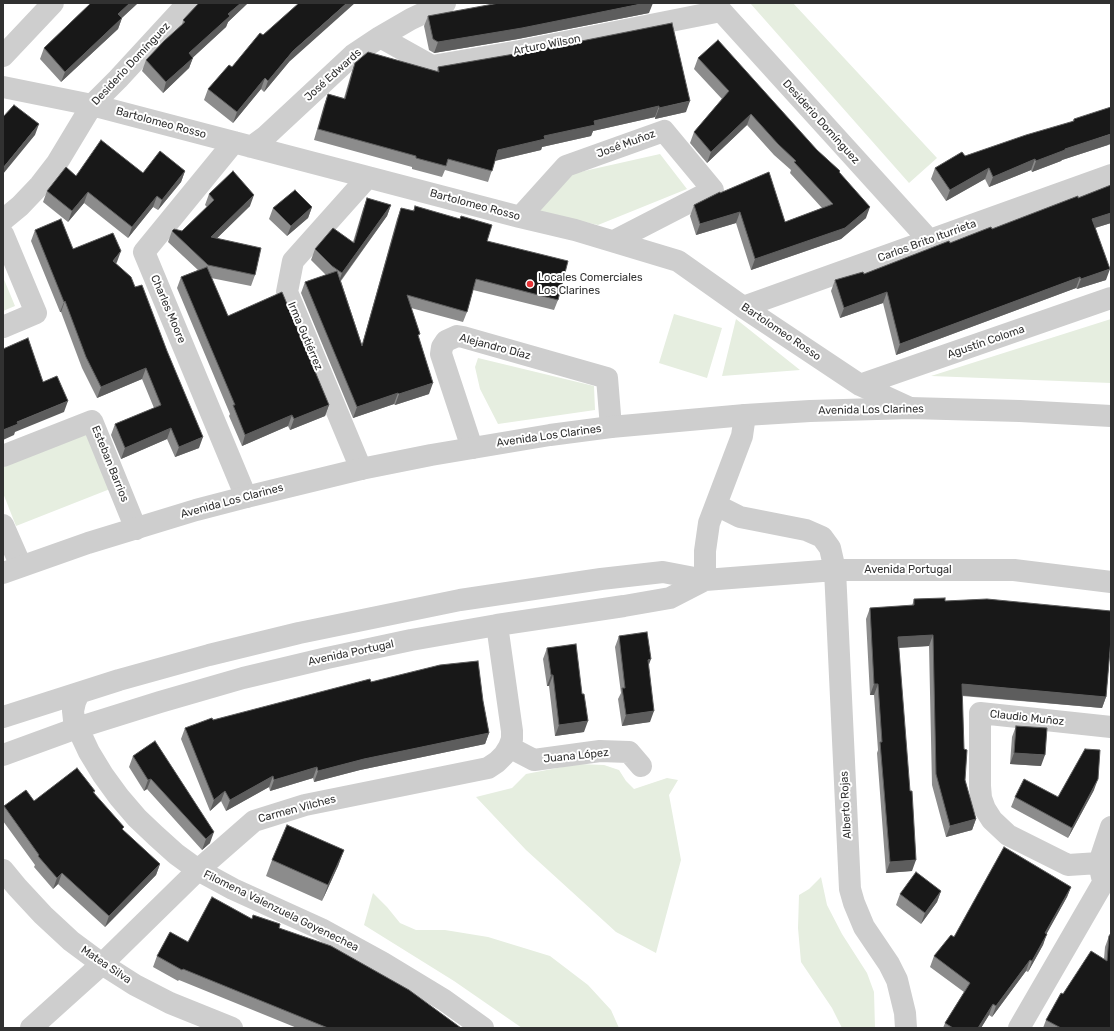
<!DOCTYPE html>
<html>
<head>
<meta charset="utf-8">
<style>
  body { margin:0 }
  #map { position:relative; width:1114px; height:1031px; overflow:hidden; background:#fff; font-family:Rubik,sans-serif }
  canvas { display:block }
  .frame { position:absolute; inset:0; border:4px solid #313131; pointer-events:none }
</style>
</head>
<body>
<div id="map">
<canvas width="1114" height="1031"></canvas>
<div class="frame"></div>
</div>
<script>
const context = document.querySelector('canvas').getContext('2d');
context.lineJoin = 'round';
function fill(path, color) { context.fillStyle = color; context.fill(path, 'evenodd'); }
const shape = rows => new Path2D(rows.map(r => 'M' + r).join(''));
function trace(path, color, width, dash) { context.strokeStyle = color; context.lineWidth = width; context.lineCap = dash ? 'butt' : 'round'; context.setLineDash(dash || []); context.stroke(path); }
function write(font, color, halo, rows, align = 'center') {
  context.font = font + ' Rubik,sans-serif'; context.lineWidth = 4; context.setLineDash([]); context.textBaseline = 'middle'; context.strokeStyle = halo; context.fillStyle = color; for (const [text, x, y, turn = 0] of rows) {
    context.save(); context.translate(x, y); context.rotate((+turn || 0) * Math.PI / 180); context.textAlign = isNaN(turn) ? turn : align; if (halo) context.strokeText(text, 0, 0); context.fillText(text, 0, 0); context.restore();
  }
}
const green = shape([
  [750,3,793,3,937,158,909,183],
  [660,154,687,189,598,225,536,211,562,176],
  [3,277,15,306,3,311],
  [674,314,722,328,707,378,659,363],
  [736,319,800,370,722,376],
  [1111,319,1111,383,931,376],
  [478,358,594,386,595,410,498,424,480,389,475,367],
  [88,433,110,489,16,526,3,493,3,467],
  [578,764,604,765,619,770,626,781,634,789,667,778,678,780,669,795,681,860,656,953,616,932,526,850,476,797,512,788,526,774],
  [821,877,827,905,842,934,867,973,874,992,875,1028,842,1028,832,1008,801,962,798,928,799,895,809,889],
  [373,893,387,907,400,923,416,930,445,930,488,937,550,956,588,985,611,1010,619,1028,522,1028,454,981,364,925]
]);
const minor = shape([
  [714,3,929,240],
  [380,37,432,66,520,51,721,11],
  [3,56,53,3],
  [3,87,92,105,520,217,575,230,678,261,743,307,860,385,910,408],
  [234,142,144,252,246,497],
  [251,147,266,136,353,55,380,37,411,19,445,3],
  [520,217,566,166,664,131,713,190,614,241],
  [3,220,20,206,40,185,57,163,92,105,118,79,188,3],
  [3,234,36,313,3,327],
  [743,307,1111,175],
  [860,385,1111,298],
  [472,448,441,354,442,347,446,341,457,336,463,337,607,378,611,427],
  [3,456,92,421,136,529],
  [361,469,287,292,293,261,368,177],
  [716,505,740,517,806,530,822,537,830,548,835,570,850,889,854,903,864,927,889,964,897,980,905,1013,906,1028],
  [3,525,21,566],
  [705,580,705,551,709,523,742,436,745,415],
  [79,693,75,702,73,711,74,720,89,752,103,775,119,797,137,818,156,836,176,854,198,870,233,889,321,929,383,963,444,1000,483,1028],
  [3,717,119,680,209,655,299,633,460,600,601,579,663,572,705,580,835,570,1014,570,1111,582],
  [509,747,534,760,600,751,629,752,641,766],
  [3,755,77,728,160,702,243,678,327,658,411,640,497,625,624,606,670,598,705,580],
  [1099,863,1068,865,1008,835,992,820,985,809,981,798,980,786,980,713,1111,727],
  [3,870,17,887,43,915,71,941,102,964,135,985,170,1003,232,1028],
  [1102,877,1099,863,1111,827],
  [31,1028,102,964,198,870,254,821,305,805,488,768,497,762,504,755,509,747,512,739,512,731,497,625],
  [1019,1028,1103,883]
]);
const tertiary = shape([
  [3,573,88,543,196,510,246,497,361,469,431,455,550,435,611,427,745,415,810,411,910,408,1020,411,1111,416]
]);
const wall = shape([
  [91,3,138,3,122,18,118,29,61,82,40,59,44,48],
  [199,3,248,3,228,22,226,27,193,57,189,68,163,93,142,71,146,60,182,25,183,20],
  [649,13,518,39,434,53,429,50,424,26,428,16],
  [526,52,686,112,655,119,655,117,593,131,591,136,542,147,541,150,495,161,488,182,445,170,442,177,412,169,412,167,314,140,324,105,328,94,344,98,351,74,355,63,437,71,438,67],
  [698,58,817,150,840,171,840,173,866,218,841,239,751,270,736,223,696,235,690,216,694,205,720,193,785,222,822,208,790,173,791,170,774,155,747,125,707,163,690,143,694,132,722,99,694,69],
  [289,62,264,92,261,89,233,123,204,100,208,89,232,67],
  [1074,119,1108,145,1062,160,1061,161,1032,172,1031,170,989,187,985,179,946,201,931,179,935,168,965,156,1072,122],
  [185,171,181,182,158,210,153,207,128,238,84,203,68,222,43,202,47,191,76,176],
  [1111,185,1111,223,1095,228,1106,280,1077,289,1076,288,896,355,883,303,840,318,831,291,835,280,864,274,950,243,992,229,1078,198],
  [209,194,250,206,216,239,255,275,251,286,211,278,228,316,329,405,325,416,290,430,288,426,242,446,229,416,230,414,177,288,181,277,198,270,168,242,172,231,182,231,207,207,205,205],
  [367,198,391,205,387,216,341,281,362,345,397,219,401,208,413,211,415,206,487,241,558,300,554,310,473,290,467,312,463,322,411,308,418,338,429,394,395,405,394,404,353,418,301,293,305,282,326,275,311,260,315,249,353,242,363,209],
  [312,207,308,218,287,236,269,219,273,208],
  [35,230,73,249,117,262,116,263,199,448,175,457,167,439,121,459,111,435,115,424,154,408,142,379,97,398,82,368,61,312,60,312,31,241],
  [914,599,1111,611,1111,650,1110,650,1106,697,1102,708,962,696,965,780,976,819,972,830,946,837,932,785,929,646,899,648,912,871,886,873,877,753,878,750,874,695,870,695,866,619,870,608,912,606],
  [619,636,648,666,650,722,622,726,618,699,621,693,615,647],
  [547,648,584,732,555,736,549,686,547,686,543,659],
  [371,682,483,701,489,733,485,744,360,770,314,782,313,778,270,791,269,787,226,811,221,801,210,811,181,739,185,728,213,720],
  [1016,726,1041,766,1010,764,1012,737],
  [133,756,210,843,202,850,147,789,144,791,129,767],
  [1094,790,1068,838,1011,807,1015,797,1058,797],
  [95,791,94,794,123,830,160,864,156,875,105,927,58,884,53,889,34,867,35,865,3,821,3,808,4,806,34,801],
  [344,850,338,866,322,901,266,876,272,860],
  [1071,887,1067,897,1046,934,1043,945,1028,972,1026,971,992,1017,989,1015,981,1028,943,1028,945,1023,964,992,930,967,934,956,954,937],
  [941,891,937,902,921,924,896,905,900,894],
  [252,919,279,928,461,1028,297,1028,179,980,178,981,153,967,157,956,188,942],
  [1109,936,1111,1028,1043,1028,1046,1020,1063,994,1104,959,1105,947]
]);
const shadedWall = shape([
  [130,3,138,3,114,25,118,14],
  [241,3,248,3,228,22,226,27,186,64,189,53,228,14],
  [347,3,355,3,289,62,264,92,268,81,293,51],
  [646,3,653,3,649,13,518,39,434,53,438,42],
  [122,18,118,29,61,82,65,72],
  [193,58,189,68,163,93,166,82],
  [265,78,261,89,233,123,237,112],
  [690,101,686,112,655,119,659,108],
  [659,106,655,117,593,131,591,136,542,147,541,150,494,161,498,150,594,121],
  [751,114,747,125,707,163,711,152],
  [39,124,35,135,3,174,3,168],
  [1111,134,1111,144,1062,160,1061,161,1032,172,1036,161,1065,149],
  [1035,159,1031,170,989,187,993,177],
  [989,168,985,179,946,201,950,190],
  [185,171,181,182,158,210,162,200],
  [88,192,84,203,68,222,72,211],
  [254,195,250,206,207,248,211,237],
  [157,196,153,207,128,238,132,227],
  [391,205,387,216,338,284,342,273],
  [312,207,308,218,287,236,291,226],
  [870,207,866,218,841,239,751,270,755,259],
  [740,212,736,223,696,235,700,224],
  [1111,213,1111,223,1088,230,1092,219],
  [121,251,117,262,109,271,113,261],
  [1110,269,1106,280,1077,289,1081,279],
  [1080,277,1076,288,896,355,900,344],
  [887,292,883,303,840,318,844,308],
  [65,301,61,312,60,312,64,302],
  [146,368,142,379,97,398,101,387],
  [433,383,429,394,395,405,399,394],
  [398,393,394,404,353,418,357,407],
  [68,401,64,412,15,432,14,435,3,440,3,430,17,422],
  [329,405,325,416,290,430,294,419],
  [292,415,288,426,242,446,245,435],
  [171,428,167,439,121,459,125,448],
  [203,437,199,448,175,457,179,447],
  [933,635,929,646,894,648,898,637],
  [651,659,647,670,648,660],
  [551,675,553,675,549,686,547,686],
  [874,684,878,684,874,695,870,695],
  [962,684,1106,697,1102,708,958,695],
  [654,711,650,722,622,726,626,715],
  [588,721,584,732,555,736,559,725],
  [489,733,485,744,360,770,314,782,318,771,364,759],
  [1014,753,1045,755,1041,766,1010,764],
  [317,767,313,778,270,791,274,780],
  [273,776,269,787,226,811,230,800],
  [151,779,147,789,144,791,148,780],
  [1098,779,1094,790,1068,838,1072,828],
  [225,791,221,801,210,811,214,800],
  [976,819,972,830,946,837,950,826],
  [214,832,210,843,202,850,206,839],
  [344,850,338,866,322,901,328,885],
  [916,860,912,871,886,873,890,862],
  [160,864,156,875,105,927,109,916],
  [62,873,58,884,53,889,57,878],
  [1071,887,1067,897,1041,944,1045,933],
  [941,891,937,902,921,924,925,913],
  [1047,934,1043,945,1028,972,1032,961],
  [1030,960,1026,971,992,1017,996,1006],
  [993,1004,989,1015,981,1028,978,1028]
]);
const building = shape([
  [91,3,130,3,118,14,122,18,65,72,44,48,91,3],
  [199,3,241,3,228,14,230,16,189,53,193,58,166,82,146,60,164,41,185,22,183,20,199,3],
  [299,3,347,3,293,51,268,81,265,78,237,112,208,89,229,65,232,67,260,33,263,35,299,3],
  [499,3,646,3,522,28,438,42,433,39,428,16,499,3],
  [672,23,690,101,659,108,659,106,594,121,595,125,544,136,545,139,498,150,492,171,448,159,446,166,416,158,416,156,318,129,328,94,345,99,355,63,368,52,439,72,438,67,526,52,672,23],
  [718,40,817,150,840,171,839,172,870,207,845,228,755,259,740,212,700,224,694,205,720,192,720,193,769,172,785,222,833,204,794,162,796,161,778,144,751,114,711,152,694,132,729,91,698,58,718,40],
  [14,105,39,124,3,168,3,117,14,105],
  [1111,107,1111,134,1065,149,1065,150,1036,161,1035,159,993,177,989,168,950,190,935,168,962,152,965,156,1026,135,1074,121,1074,119,1111,107],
  [101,140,143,173,160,151,185,171,162,200,157,196,132,227,88,192,72,211,47,191,66,167,76,176,101,140],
  [233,171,254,195,211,237,261,248,255,275,208,265,172,231,174,229,182,231,214,200,209,194,233,171],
  [1111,185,1111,213,1092,219,1110,269,1081,279,1080,277,900,344,887,292,844,308,835,280,863,272,864,274,949,241,950,243,991,227,992,229,1078,196,1078,198,1111,185],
  [295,190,312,207,291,226,273,208,295,190],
  [367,198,391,205,342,273,332,266,315,249,333,228,354,243,367,198],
  [415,206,460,219,461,216,492,225,487,241,568,261,558,300,476,279,467,312,407,295,420,334,418,335,433,383,399,394,398,393,357,407,305,282,337,271,362,346,401,208,414,211,415,206],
  [61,219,73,249,113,233,121,251,113,261,131,277,135,287,142,285,167,351,203,437,179,447,171,428,125,448,115,424,161,405,146,368,101,387,86,357,65,301,64,302,35,230,61,219],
  [207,267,228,316,282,292,329,405,294,419,292,415,245,435,233,405,235,405,181,277,207,267],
  [28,338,43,382,57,376,68,401,17,422,18,424,3,430,3,349,28,338],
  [945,598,945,601,987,599,1111,611,1111,639,1106,697,962,684,964,749,967,750,965,780,976,819,950,826,936,774,933,635,898,637,910,791,912,791,916,860,890,862,880,742,882,742,878,684,874,684,870,608,914,605,914,599,945,598],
  [647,632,651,659,648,660,654,711,626,715,622,688,625,688,619,636,647,632],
  [576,644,582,694,584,694,588,721,559,725,553,675,551,675,547,648,576,644],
  [478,661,483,701,489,733,364,759,318,771,317,767,274,780,273,776,230,800,225,791,214,800,185,728,212,718,213,720,370,679,371,682,440,665,478,661],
  [1016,726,1047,728,1045,755,1014,753,1016,726],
  [155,741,214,832,206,839,151,779,148,780,133,756,155,741],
  [1085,749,1100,750,1098,779,1072,828,1015,797,1024,779,1058,797,1085,749],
  [77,768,95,791,93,792,124,827,122,829,160,864,109,916,62,873,57,878,38,856,39,855,4,806,26,790,34,801,77,768],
  [287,825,344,850,328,885,272,860,287,825],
  [1004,847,1071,887,1045,933,1047,934,1032,961,1030,960,996,1006,993,1004,978,1028,953,1028,945,1023,970,983,934,956,951,935,954,937,1004,847],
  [916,872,941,891,925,913,900,894,916,872],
  [212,897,252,919,253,915,280,924,279,928,331,946,409,990,461,1028,328,1028,183,969,182,970,157,956,170,932,188,942,212,897],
  [1111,933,1111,1028,1061,1028,1046,1020,1061,993,1063,994,1091,951,1107,961,1109,936,1111,933]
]);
const markers = [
  [530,284,4,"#e73538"]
];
const streetNames = [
  ["Arturo Wilson",547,45,-11],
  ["Desiderio Domínguez",131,64,-47],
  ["José Edwards",333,75,-42],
  ["Desiderio Domínguez",821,122,48],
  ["Bartolomeo Rosso",161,123,15],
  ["José Muñoz",626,144,-20],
  ["Bartolomeo Rosso",475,205,15],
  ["Carlos Brito Iturrieta",927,241,-20],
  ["Charles Moore",168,309,67],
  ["Bartolomeo Rosso",781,332,34],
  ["Irma Gutiérrez",305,336,67],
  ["Agustín Coloma",986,342,-19],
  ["Alejandro Díaz",495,347,15],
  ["Avenida Los Clarines",871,410,-1],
  ["Avenida Los Clarines",549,436,-8],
  ["Esteban Barrios",110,464,68],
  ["Avenida Los Clarines",232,501,-15],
  ["Avenida Portugal",908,570],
  ["Avenida Portugal",351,653,-12],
  ["Claudio Muñoz",1027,718,6],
  ["Juana López",576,756,-6],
  ["Alberto Rojas",846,805,-93],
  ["Carmen Vilches",297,809,-15],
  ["Filomena Valenzuela Goyenechea",281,911,26],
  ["Matea Silva",106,965,34]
];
const poiNames = [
  ["Locales Comerciales",538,278],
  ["Los Clarines",538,291]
];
fill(green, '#e6eee0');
trace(minor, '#cecece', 22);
trace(tertiary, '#cecece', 22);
fill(wall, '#8c8c8c');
fill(shadedWall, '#5d5d5d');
fill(building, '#181818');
trace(building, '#5d5d5d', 1);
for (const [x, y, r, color] of markers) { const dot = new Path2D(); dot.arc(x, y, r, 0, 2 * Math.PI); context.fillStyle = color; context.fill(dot); trace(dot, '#fff', 1.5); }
write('11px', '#313131', '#fff', streetNames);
write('11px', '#313131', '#fff', poiNames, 'left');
</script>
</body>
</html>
